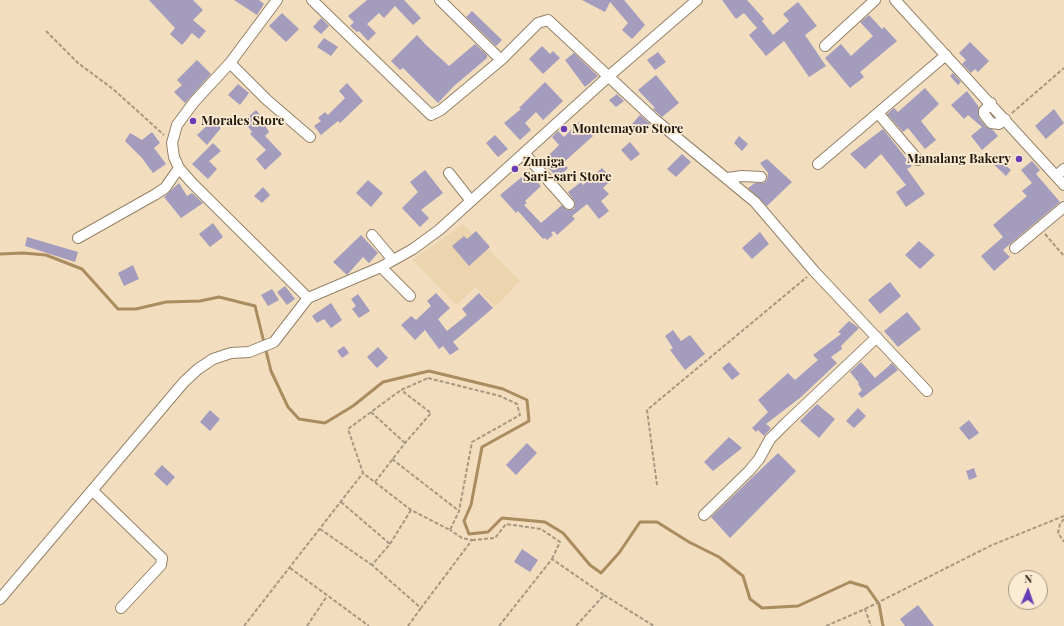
<!DOCTYPE html>
<html>
<head>
<meta charset="utf-8">
<style>
  body { margin:0 }
  #map { position:relative; width:1064px; height:626px; overflow:hidden; background:#f2ddbf; font-family:"Playfair Display",serif }
  canvas { display:block }
  .north { position:absolute; left:1008px; top:570px; width:40px; height:40px; box-sizing:border-box; background:#fcebd3; border:1px solid #a49785; border-radius:50%; rotate:2deg; font-size:11px; font-weight:700; line-height:16px; text-align:center; color:#211a0f }
  .north::after { content:''; display:block; margin:auto; width:14px; height:18px; background:#683cb4; clip-path:polygon(50% 0,100% 100%,50% 72%,0 100%) }
</style>
</head>
<body>
<div id="map">
<canvas width="1064" height="626"></canvas>
<div class="north">N</div>
</div>
<script>
const context = document.querySelector('canvas').getContext('2d');
context.lineJoin = 'round';
function fill(path, color) { context.fillStyle = color; context.fill(path, 'evenodd'); }
const shape = rows => new Path2D(rows.map(r => 'M' + r).join(''));
function trace(path, color, width, dash) { context.strokeStyle = color; context.lineWidth = width; context.lineCap = dash ? 'butt' : 'round'; context.setLineDash(dash || []); context.stroke(path); }
function write(font, color, halo, rows, align = 'center') {
  context.font = font + ' "Playfair Display",serif'; context.lineWidth = 3.5; context.setLineDash([]); context.textBaseline = 'middle'; context.strokeStyle = halo; context.fillStyle = color; for (const [text, x, y, turn = 0] of rows) {
    context.save(); context.translate(x, y); context.rotate((+turn || 0) * Math.PI / 180); context.textAlign = isNaN(turn) ? turn : align; if (halo) context.strokeText(text, 0, 0); context.fillText(text, 0, 0); context.restore();
  }
}
const built = shape([
  [463,224,520,281,495,307,476,287,456,305,413,260]
]);
const stream = shape([
  [0,254,23,253,46,255,82,269,118,309,136,309,166,302,200,301,219,297,255,306,271,371,288,407,299,419,325,423,353,406,383,382,429,371,503,389,527,400,529,421,482,447,471,505,464,521,469,534,488,532,502,518,545,522,563,533,590,565,601,573,619,553,640,522,657,522,689,542,719,557,743,576,750,599,762,608,798,606,850,582,867,587,879,604,883,626]
]);
const building = shape([
  [149,0,193,0,203,10,193,20,206,31,199,39,192,33,182,45,170,34,175,28],
  [234,0,259,0,264,4,257,15],
  [367,0,404,0,421,18,413,25,395,6,384,18,379,13,367,24,376,33,368,41,359,31,357,32,350,26,354,22,348,16],
  [582,0,624,0,645,25,632,39,622,30,628,23,610,2,605,12],
  [722,0,747,0,764,19,762,21,773,35,789,21,783,14,798,2,817,26,805,35,826,66,809,77,784,41,766,56,749,35,757,28,744,13,736,19],
  [472,11,502,40,496,46,466,17],
  [282,13,299,29,286,42,269,26],
  [869,15,882,29,884,27,897,41,860,72,864,77,850,88,825,58,841,44,851,56,873,36,860,22],
  [321,18,329,26,321,34,313,27],
  [417,35,426,45,449,66,475,44,487,55,487,58,454,86,438,103,403,68,400,70,391,61],
  [324,38,338,47,331,56,317,47],
  [970,42,989,61,978,72,975,69,971,73,962,64,966,60,959,53],
  [542,46,550,54,553,51,560,58,543,74,529,59],
  [658,52,666,62,655,70,647,60],
  [574,53,598,76,585,87,565,60],
  [197,60,211,74,185,103,174,92,182,85,177,80],
  [953,73,961,82,958,85,950,76],
  [656,75,679,103,662,117,653,109,655,108,638,90],
  [545,82,563,101,543,120,536,112,525,123,531,130,520,140,504,123,521,109,519,108],
  [347,83,363,101,340,123,338,121,321,135,314,126,321,121,318,118,325,112,328,115,345,98,339,91],
  [238,84,249,93,240,105,228,95],
  [925,88,939,104,921,121,936,140,925,149,908,128,903,132,887,114,894,108,898,112],
  [967,91,979,107,978,111,979,118,986,127,993,130,998,136,982,150,971,136,982,127,968,115,964,119,951,105],
  [617,94,624,101,616,107,609,100],
  [1054,109,1064,123,1046,139,1035,126],
  [256,110,265,120,263,122,269,132,265,136,282,154,265,170,256,159,266,150,250,134,252,132,245,123,245,120],
  [640,115,650,124,641,133,632,124],
  [213,120,221,128,207,145,197,135],
  [579,122,593,136,563,163,568,168,558,178,542,162,559,145,552,137,558,131,564,137],
  [883,129,912,166,907,169,925,194,906,207,896,192,906,185,881,154,865,169,850,154],
  [152,132,160,143,154,148,166,164,153,173,142,158,125,141,130,133,142,140],
  [495,135,508,149,498,157,486,143],
  [739,136,748,144,742,151,734,143],
  [630,142,640,154,631,161,621,150],
  [213,143,221,151,209,161,217,169,208,179,192,164],
  [682,154,691,162,676,177,667,169],
  [993,154,1011,170,1006,176,988,159],
  [767,159,792,182,767,206,748,188,755,183,764,183,767,180,768,173,760,163],
  [1032,161,1040,170,1036,174,1060,202,1003,250,1010,257,994,271,981,256,1003,237,993,225,1027,196,1022,191,1032,183,1021,170],
  [602,168,612,179,603,188,609,194,601,201,609,211,599,219,587,204,572,216,575,219,557,235,554,231,551,233,553,235,547,240,545,238,543,239,518,211,516,213,500,195,528,172,541,186,525,201,527,203,524,205,541,223,562,205,567,210,574,209,575,202,568,192,581,182,583,185],
  [425,170,443,193,421,210,429,218,420,227,402,208,418,192,410,182],
  [368,180,383,193,371,207,356,193],
  [179,183,187,196,192,193,203,203,181,218,164,197],
  [263,187,270,195,262,203,254,196],
  [213,223,223,237,210,247,199,234],
  [476,231,490,247,469,266,452,246,464,236,467,239],
  [760,232,769,244,752,259,742,248],
  [361,235,378,253,369,263,363,257,347,275,333,262],
  [27,237,78,252,75,262,25,246],
  [919,241,935,255,920,269,905,255],
  [133,265,139,279,124,286,118,273],
  [890,282,901,296,880,314,868,300],
  [285,286,295,299,287,305,277,292],
  [272,289,279,300,268,306,261,295],
  [436,293,450,308,438,319,447,331,467,315,462,309,479,293,493,308,453,342,459,349,450,355,443,346,439,349,425,330,415,340,401,325,411,316,416,320,431,306,427,301],
  [358,294,370,311,359,318,352,309,356,306,351,299],
  [331,303,342,320,331,328,324,319,317,323,312,316],
  [907,312,921,329,898,347,884,331],
  [849,321,859,328,841,346,842,349,831,357,837,363,801,397,766,424,771,428,764,436,758,430,756,432,752,428,768,412,758,400,788,373,795,380,818,360,813,355,841,334,838,332],
  [673,330,681,341,690,335,705,354,685,370,670,350,673,348,665,336],
  [344,346,349,353,342,358,337,351],
  [378,347,388,358,377,368,367,357],
  [729,362,740,374,732,380,722,368],
  [861,362,875,378,892,363,898,370,862,398,858,394,862,390,858,384,859,383,850,372],
  [817,404,835,419,819,438,800,421],
  [858,408,866,416,854,428,846,421],
  [210,410,220,419,210,431,200,422],
  [969,420,979,433,969,440,959,428],
  [729,437,742,448,713,471,704,462],
  [527,443,537,453,516,475,506,465],
  [778,453,796,471,730,538,711,517],
  [162,465,175,477,167,486,154,474],
  [974,468,977,477,969,480,966,471],
  [522,549,538,560,530,572,514,562],
  [918,605,934,626,905,626,900,619]
]);
const path = shape([
  [46,31,78,63,113,89,164,135],
  [1012,113,1064,68],
  [1045,234,1064,256],
  [428,378,500,396,517,404,520,415,472,442,459,511,450,530,411,510,363,473,348,429,401,390,428,378],
  [371,412,405,443],
  [392,459,459,511],
  [375,482,405,443,431,413,401,390],
  [657,485,647,410,807,277],
  [341,502,390,544],
  [411,510,390,544,372,565,421,608,472,540,462,538,450,530],
  [1064,519,1060,524,1058,533,1064,542],
  [320,529,372,565],
  [472,540,495,538,506,524,541,529,560,542,552,559],
  [290,568,369,626],
  [604,595,654,626],
  [865,609,992,545,1064,516],
  [244,626,363,473],
  [307,626,327,596],
  [408,626,421,608],
  [499,626,552,559,604,595,576,626],
  [826,626,865,609,871,626]
]);
const minor = shape([
  [277,0,230,63,194,102,177,125,172,143,174,157,179,168,192,183,308,298],
  [312,0,431,115,441,110,501,60,538,23,548,20,653,118,755,202,814,271,927,391],
  [440,0,501,60],
  [895,0,1064,185],
  [825,46,875,0],
  [230,63,267,100,310,137],
  [991,103,984,111,984,114,991,123,999,124,1005,119],
  [878,113,918,160],
  [524,153,569,204],
  [818,164,946,55],
  [449,173,471,201],
  [1056,176,1064,169],
  [728,178,742,176,761,177],
  [372,235,393,260],
  [78,238,156,194,165,188,179,168],
  [1015,248,1064,207],
  [381,267,410,296],
  [93,491,162,558,161,565,121,608],
  [704,515,749,471,759,459,770,439,786,423,877,337],
  [0,599,184,382,198,369,213,359,231,353,249,352,274,342,308,298,381,267,413,249,439,230,609,76,697,0]
]);
const markers = [
  [193,121,4,"#683cb4"],
  [564,129,4,"#683cb4"],
  [1019,159,4,"#683cb4"],
  [515,169,4,"#683cb4"]
];
const poiNames = [
  ["Morales Store",201,121],
  ["Montemayor Store",572,129],
  ["Manalang Bakery",1011,159,"right"],
  ["Zuniga",523,162],
  ["Sari-sari Store",523,177]
];
fill(built, '#ecd4ae');
trace(stream, '#aa8c5e', 3);
fill(building, '#a39cbc');
trace(minor, '#958266', 12);
trace(path, '#a89881', 2, [4, 2]);
trace(minor, '#fff', 10);
for (const [x, y, r, color] of markers) { const dot = new Path2D(); dot.arc(x, y, r, 0, 2 * Math.PI); context.fillStyle = color; context.fill(dot); trace(dot, '#fcebd3', 1.5); }
write('bold 13px', '#211a0f', '#fcebd3', poiNames, 'left');
</script>
</body>
</html>
